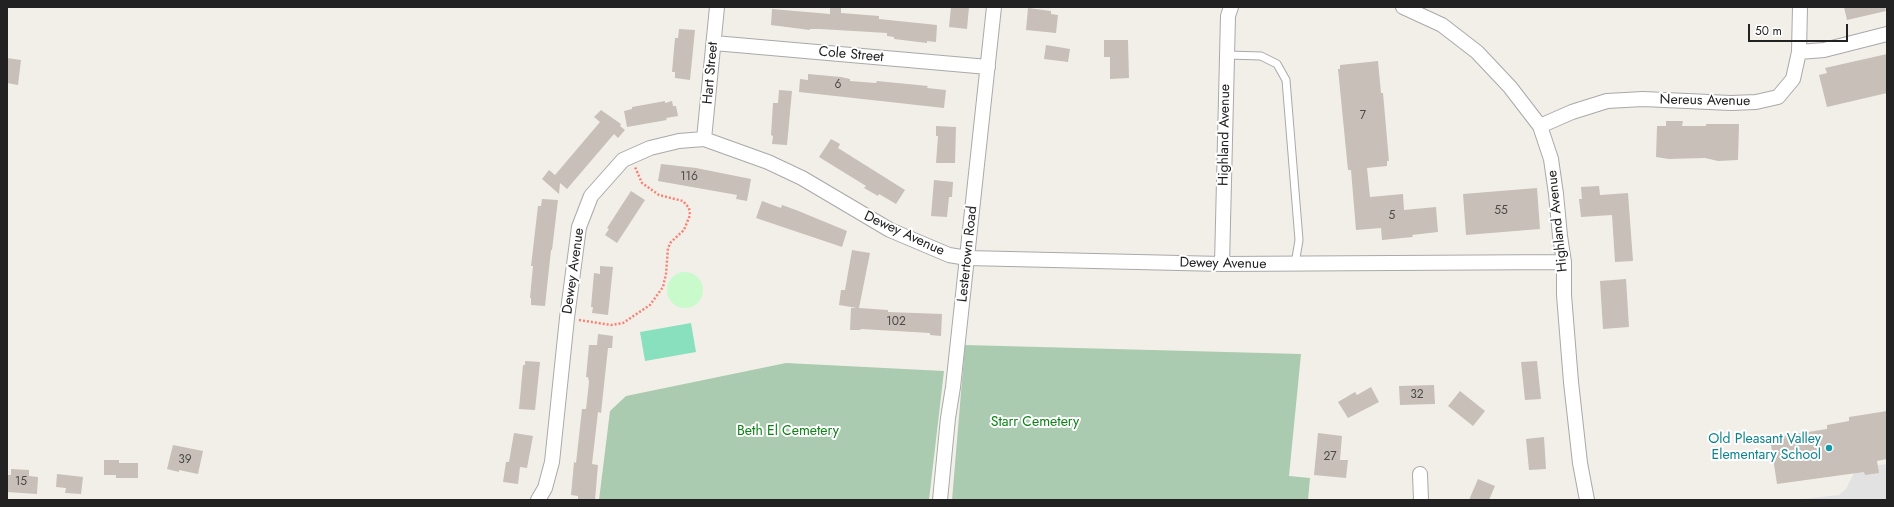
<!DOCTYPE html>
<html>
<head>
<meta charset="utf-8">
<style>
  body { margin:0 }
  #map { position:relative; width:1894px; height:507px; overflow:hidden; background:#f2efe9; font-family:Jost,sans-serif }
  canvas { display:block }
  .frame { position:absolute; inset:0; border:8px solid #222; pointer-events:none }
  .scale { position:absolute; left:1748px; top:24px; width:100px; height:18px; box-sizing:border-box; border:2px solid #222; border-top:0; padding-left:5px; font-size:12px; line-height:14px; white-space:nowrap; color:#222; -webkit-text-stroke:3px #fff; paint-order:stroke }
</style>
</head>
<body>
<div id="map">
<canvas width="1894" height="507"></canvas>
<div class="frame"></div>
<div class="scale">50 m</div>
</div>
<script>
const context = document.querySelector('canvas').getContext('2d');
context.lineJoin = 'round';
function fill(path, color) { context.fillStyle = color; context.fill(path, 'evenodd'); }
const shape = rows => new Path2D(rows.map(r => 'M' + r).join(''));
function trace(path, color, width, dash) { context.strokeStyle = color; context.lineWidth = width; context.lineCap = dash ? 'butt' : 'round'; context.setLineDash(dash || []); context.stroke(path); }
function write(font, color, halo, rows, align = 'center') {
  context.font = font + ' Jost,sans-serif'; context.lineWidth = 4; context.setLineDash([]); context.textBaseline = 'middle'; context.strokeStyle = halo; context.fillStyle = color; for (const [text, x, y, turn = 0] of rows) {
    context.save(); context.translate(x, y); context.rotate((+turn || 0) * Math.PI / 180); context.textAlign = isNaN(turn) ? turn : align; if (halo) context.strokeText(text, 0, 0); context.fillText(text, 0, 0); context.restore();
  }
}
const cemetery = shape([
  [965,345,1301,354,1289,476,1310,478,1308,500,952,500],
  [786,363,944,371,929,500,599,500,610,411,626,396]
]);
const park = shape([
  '667 290a18 18 0 1 1 36 0a18 18 0 1 1-36 0Z'
]);
const pitch = shape([
  [691,323,696,352,645,361,640,332]
]);
const parking = shape([
  [1887,464,1887,500,1794,500,1839,495,1846,489,1855,471,1863,467]
]);
const building = shape([
  [830,7,841,8,841,13,879,16,879,19,937,25,936,42,927,41,927,43,894,39,894,37,887,36,887,33,820,29,810,29,810,30,771,25,772,9,830,14],
  [951,7,969,7,967,29,949,27],
  [1844,7,1885,7,1886,11,1847,20],
  [1028,8,1051,11,1051,14,1058,15,1056,33,1026,30],
  [679,29,695,30,690,80,675,78,675,72,672,72,675,38,678,38],
  [1104,40,1128,40,1129,78,1110,79,1110,57,1104,57],
  [1046,45,1070,49,1068,62,1044,59],
  [1887,54,1887,93,1827,107,1819,75,1827,73,1825,68],
  [7,58,21,60,18,85,7,83],
  [1378,61,1381,93,1383,93,1389,161,1387,161,1387,166,1367,168,1370,197,1403,194,1404,210,1436,207,1438,232,1412,235,1413,237,1382,240,1381,228,1356,230,1351,170,1348,170,1338,69,1340,69,1340,65],
  [808,74,841,77,850,79,850,81,876,83,877,81,928,86,927,88,946,90,944,108,799,92,800,79,808,80],
  [779,90,792,91,787,145,772,144,773,136,771,135,773,103,778,103],
  [665,101,665,103,672,101,673,106,676,106,678,116,666,118,667,120,627,127,624,111,632,109,632,107],
  [601,110,621,124,620,126,625,130,618,138,614,134,567,189,560,183,559,194,542,179,549,170,555,175,600,122,594,117],
  [1666,121,1683,121,1682,126,1706,126,1706,124,1739,124,1738,160,1718,161,1705,158,1669,159,1656,157,1657,126,1666,126],
  [936,126,956,127,955,163,936,163,938,136,936,136],
  [831,139,840,144,838,148,905,190,896,204,879,194,878,196,864,188,866,186,819,157],
  [661,164,696,168,751,179,747,201,736,199,737,195,658,181],
  [934,180,953,182,952,197,949,197,947,217,931,216],
  [1599,186,1600,195,1628,193,1633,261,1615,262,1612,215,1581,217,1579,199,1582,199,1581,187],
  [1537,188,1540,229,1466,235,1463,194],
  [631,191,645,200,617,243,605,235,609,229,607,228],
  [542,199,558,200,552,250,551,250,545,306,531,305,531,298,530,298,533,266,531,266,538,206,541,206],
  [762,201,781,208,782,205,796,210,847,231,842,247,756,218],
  [852,250,870,253,859,308,888,310,888,312,942,314,941,336,930,335,930,333,861,329,860,330,850,330,851,308,857,308,839,305,841,290,845,290],
  [600,266,613,267,608,315,592,313,593,307,591,307,594,273,600,274],
  [1626,279,1629,327,1603,329,1600,281],
  [598,334,613,336,612,348,608,348,601,413,598,412,592,464,598,465,595,500,578,500,578,496,571,495,574,462,576,463,582,409,586,409,589,382,588,377,586,377,589,345,597,345],
  [525,361,540,362,535,410,519,409,523,365,525,365],
  [1537,361,1541,399,1525,400,1521,362],
  [1434,385,1435,404,1400,405,1399,386],
  [1371,387,1379,402,1348,418,1338,402,1355,392,1357,395],
  [1460,391,1485,411,1473,426,1448,406],
  [1887,411,1887,459,1877,461,1879,473,1865,475,1864,472,1777,484,1770,438,1827,429,1827,425,1849,421,1849,417],
  [514,433,533,436,527,468,520,467,518,484,503,482,506,462,509,462],
  [1318,433,1342,436,1340,460,1348,460,1346,478,1314,475],
  [1544,437,1546,469,1529,470,1526,439],
  [173,445,203,451,198,474,179,470,179,472,167,469],
  [104,460,119,460,119,463,138,463,138,478,116,478,116,475,104,475],
  [11,469,29,470,29,476,38,477,37,494,7,492,7,475,11,475],
  [57,474,83,477,81,494,65,493,66,488,56,487],
  [1478,479,1495,486,1489,500,1469,500]
]);
const path = shape([
  [579,320,611,325,623,323,650,305,663,287,666,274,668,248,671,242,684,230,690,215,689,208,683,201,659,195,642,183,635,167]
]);
const lane = shape([
  [1227,55,1261,56,1277,64,1286,80,1299,240,1295,264]
]);
const street = shape([
  [1403,7,1442,25,1477,52,1510,87,1540,126,1551,159,1556,194,1560,236,1564,262,1564,295,1571,382,1580,463,1587,500],
  [714,43,988,67],
  [1799,52,1824,50,1887,34],
  [1540,126,1572,112,1607,101,1643,99,1731,103,1756,102,1778,97,1793,79,1799,52,1800,7],
  [704,139,717,7],
  [1222,264,1228,16,1231,7],
  [1420,474,1421,500],
  [538,500,545,488,552,462,567,318,579,227,591,196,623,160,650,148,679,141,704,139,768,162,802,178,890,230,949,255,967,258,1222,264,1564,262],
  [940,500,948,418,953,387,994,7]
]);
const markers = [
  [1829,448,4,"#0f9aa8"]
];
const numberNames = [
  ["6",838,85],
  ["7",1363,116],
  ["116",689,177],
  ["55",1501,211],
  ["5",1392,216],
  ["102",896,322],
  ["32",1417,395],
  ["27",1330,457],
  ["39",185,460],
  ["15",21,482]
];
const streetNames = [
  ["Cole Street",851,55,5],
  ["Hart Street",711,73,-85],
  ["Nereus Avenue",1705,101,1],
  ["Highland Avenue",1225,135,-89],
  ["Highland Avenue",1558,221,-96],
  ["Dewey Avenue",904,234,25],
  ["Lestertown Road",968,254,-84],
  ["Dewey Avenue",1223,264,1],
  ["Dewey Avenue",574,271,-82]
];
const parkNames = [
  ["Starr Cemetery",1035,423],
  ["Beth El Cemetery",788,432]
];
const cultureNames = [
  ["Old Pleasant Valley",1821,440],
  ["Elementary School",1821,456]
];
fill(cemetery, '#aacbaf');
fill(park, '#c8facc');
fill(pitch, '#88e0be');
fill(parking, '#e2e2e2');
fill(building, '#c7bfb8');
trace(lane, '#a9a9a9', 9);
trace(street, '#a9a9a9', 16);
trace(path, '#fa8072', 2.5, [2, 2]);
trace(lane, '#fff', 7);
trace(street, '#fff', 14);
for (const [x, y, r, color] of markers) { const dot = new Path2D(); dot.arc(x, y, r, 0, 2 * Math.PI); context.fillStyle = color; context.fill(dot); trace(dot, '#fff', 1.5); }
write('12px', '#4b4948', null, numberNames);
write('14px', '#222', '#fff', streetNames);
write('14px', '#0c8416', '#fff', parkNames);
write('14px', '#0d838f', '#fff', cultureNames, 'right');
</script>
</body>
</html>
